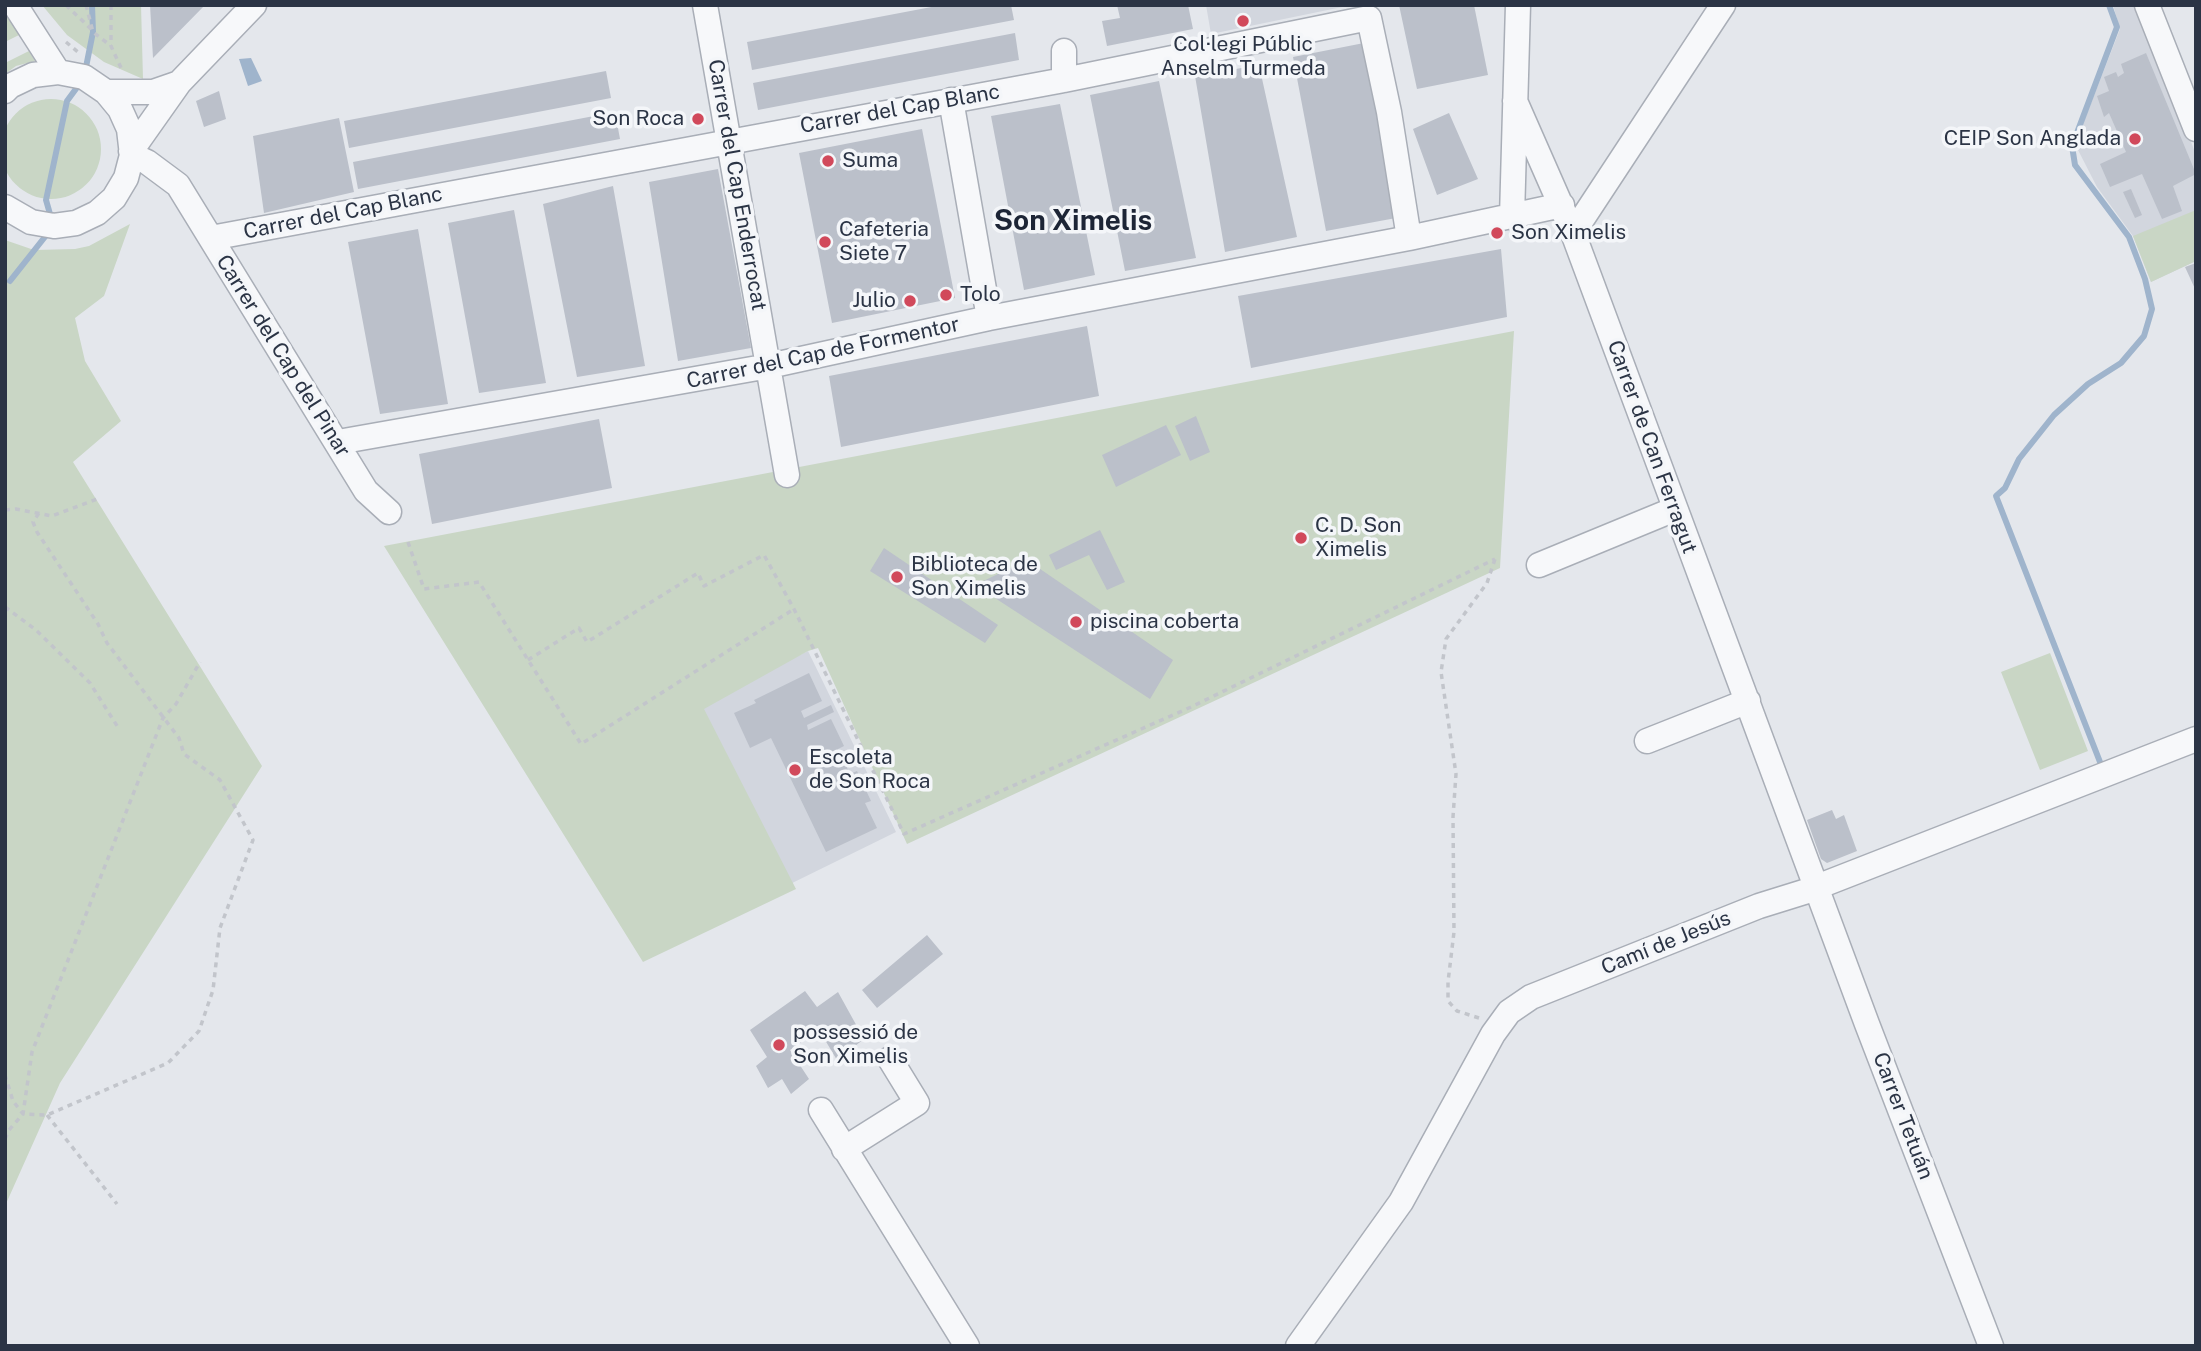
<!DOCTYPE html>
<html>
<head>
<meta charset="utf-8">
<style>
  body { margin:0 }
  #map { position:relative; width:2201px; height:1351px; overflow:hidden; background:#e4e7ec; font-family:"Public Sans",sans-serif }
  canvas { display:block }
  .frame { position:absolute; inset:0; border:7px solid #2b3445; pointer-events:none }
</style>
</head>
<body>
<div id="map">
<canvas width="2201" height="1351"></canvas>
<div class="frame"></div>
</div>
<script>
const context = document.querySelector('canvas').getContext('2d');
context.lineJoin = 'round';
function fill(path, color) { context.fillStyle = color; context.fill(path, 'evenodd'); }
const shape = rows => new Path2D(rows.map(r => 'M' + r).join(''));
function trace(path, color, width, dash) { context.strokeStyle = color; context.lineWidth = width; context.lineCap = dash ? 'butt' : 'round'; context.setLineDash(dash || []); context.stroke(path); }
function write(font, color, halo, rows, align = 'center') {
  context.font = font + ' "Public Sans",sans-serif'; context.lineWidth = 7; context.setLineDash([]); context.textBaseline = 'middle'; context.strokeStyle = halo; context.fillStyle = color; for (const [text, x, y, turn = 0] of rows) {
    context.save(); context.translate(x, y); context.rotate((+turn || 0) * Math.PI / 180); context.textAlign = isNaN(turn) ? turn : align; if (halo) context.strokeText(text, 0, 0); context.fillText(text, 0, 0); context.restore();
  }
}
const built = shape([
  [1206,5,1352,5,1211,34],
  [2113,5,2139,5,2196,155,2196,261,2151,282,2133,236,2097,187,2078,150,2081,129,2120,29],
  [808,651,896,832,782,888,694,708]
]);
const green = shape([
  [5,5,19,35,5,42],
  [42,5,141,5,143,79,104,62,67,35],
  [29,51,35,61,16,66,5,74,5,63],
  '1 149a50 50 0 1 1 100 0a50 50 0 1 1-100 0Z',
  [2196,210,2196,261,2151,282,2133,236],
  [130,224,104,296,75,318,85,361,121,421,73,462,262,766,60,1083,5,1206,5,240,34,250,75,249,89,246],
  [1514,331,1500,568,907,844,818,648,808,651,704,709,796,889,643,962,384,546],
  [2050,653,2088,751,2040,770,2001,672]
]);
const water = shape([
  [251,58,262,81,248,86,239,59]
]);
const stream = shape([
  [85,72,93,32,92,5],
  [52,221,46,200,67,101,81,82],
  [10,281,48,233],
  [2100,762,1996,496,2005,488,2019,459,2054,415,2088,384,2121,363,2144,336,2152,309,2145,279,2129,237,2075,165,2072,146,2117,27,2109,5]
]);
const building = shape([
  [150,5,205,5,153,58],
  [942,5,1011,5,1014,20,752,70,747,42],
  [1117,5,1188,5,1193,29,1107,46,1102,21,1120,18],
  [1399,5,1474,5,1488,75,1417,89],
  [1015,33,1019,60,758,110,753,83],
  [1364,43,1378,110,1396,218,1326,231,1293,57],
  [2146,53,2196,174,2173,186,2182,211,2162,219,2142,174,2110,187,2100,164,2126,152,2109,113,2104,117,2097,96,2109,91,2104,77,2116,72,2118,77,2124,73,2121,64],
  [1259,65,1297,237,1225,252,1195,76],
  [606,71,611,98,349,148,344,121],
  [1159,81,1196,258,1125,271,1090,95],
  [219,91,226,119,204,127,196,101],
  [1060,104,1095,275,1024,290,991,116],
  [615,112,620,139,358,189,353,162],
  [1449,113,1478,179,1437,195,1413,129],
  [339,118,354,192,264,213,253,136],
  [922,129,955,298,832,323,799,153],
  [718,169,751,348,678,361,649,182],
  [613,186,645,366,577,377,543,204],
  [2131,189,2142,215,2135,218,2123,192],
  [514,210,546,383,479,393,448,223],
  [418,229,448,404,380,414,348,242],
  [1501,249,1507,317,1251,368,1238,296],
  [2196,263,2196,291,2185,267],
  [1087,326,1099,396,841,447,829,376],
  [1196,416,1210,452,1190,461,1175,426],
  [599,419,612,488,432,524,419,454],
  [1166,425,1181,455,1116,487,1102,455],
  [1100,530,1125,582,1107,590,1089,555,1056,570,1049,555],
  [884,548,998,625,985,643,870,571],
  [1027,560,1173,660,1150,699,975,585],
  [809,673,822,701,801,711,804,718,831,705,834,712,807,725,808,730,831,719,844,746,838,749,850,774,857,771,871,801,865,803,877,828,826,852,771,738,750,748,734,713,756,703,754,700],
  [1832,810,1836,819,1844,815,1857,851,1827,863,1821,859,1807,820],
  [927,935,943,954,877,1008,862,990],
  [805,991,817,1007,838,992,864,1039,837,1060,819,1030,790,1050,809,1079,791,1094,782,1079,768,1088,756,1066,767,1057,750,1030]
]);
const path = shape([
  [66,5,92,30],
  [86,5,93,32,111,46],
  [111,5,111,46,122,70],
  [66,42,79,53],
  [5,510,16,509,52,516,97,499],
  [408,542,424,589,479,582,581,744,794,609],
  [5,607,36,630,90,683,119,729],
  [528,660,579,628,587,642,698,573,704,586,764,555,794,609,904,834,1191,707,1495,559],
  [1479,1018,1457,1011,1448,1001,1448,982,1454,932,1453,817,1456,774,1441,672,1446,639,1487,583,1495,559],
  [5,1075,13,1101,23,1114,47,1115,168,1063,199,1031,213,990,220,928,253,840,220,780,184,754,179,738,107,643,98,624,37,532,33,522,39,513],
  [47,1115,117,1204],
  [5,1139,9,1130,23,1114,32,1052,163,718,176,704,200,662]
]);
const minor = shape([
  [15,5,58,72],
  [705,5,787,475],
  [2147,5,2196,129],
  [1064,80,1064,51],
  [5,91,10,86,33,75,58,72,84,77,106,92,120,109,129,129,132,155,126,178,114,198,97,213,76,223,54,226,31,222,5,207],
  [106,92,153,92,179,83],
  [951,100,989,318],
  [1515,101,1573,233,1867,1024,1991,1346],
  [131,151,179,83,254,5],
  [132,155,147,162,178,185,366,491,389,512],
  [1512,217,1518,5],
  [1573,233,1723,5],
  [211,238,1064,80,1369,18,1389,112,1409,238],
  [338,442,769,366,989,318,1409,238,1562,205],
  [1539,565,1675,509],
  [1647,741,1748,701],
  [821,1110,967,1346],
  [844,1149,917,1103,890,1059],
  [1298,1346,1401,1202,1493,1034,1509,1012,1531,997,1759,906,1804,892,2196,739]
]);
const markers = [
  [1243,21,7,"#d1495b"],
  [698,119,7,"#d1495b"],
  [2135,139,7,"#d1495b"],
  [828,161,7,"#d1495b"],
  [1497,233,7,"#d1495b"],
  [825,242,7,"#d1495b"],
  [946,295,7,"#d1495b"],
  [910,301,7,"#d1495b"],
  [1301,538,7,"#d1495b"],
  [897,577,7,"#d1495b"],
  [1076,622,7,"#d1495b"],
  [795,770,7,"#d1495b"],
  [779,1045,7,"#d1495b"]
];
const poiNames = [
  ["Col·legi Públic",1243,45,"center"],
  ["Anselm Turmeda",1243,69,"center"],
  ["Son Roca",684,119,"right"],
  ["CEIP Son Anglada",2121,139,"right"],
  ["Suma",842,161],
  ["Cafeteria",839,230],
  ["Siete 7",839,254],
  ["Son Ximelis",1511,233],
  ["Tolo",960,295],
  ["Julio",896,301,"right"],
  ["C. D. Son",1315,526],
  ["Ximelis",1315,550],
  ["Biblioteca de",911,565],
  ["Son Ximelis",911,589],
  ["piscina coberta",1090,622],
  ["Escoleta",809,758],
  ["de Son Roca",809,782],
  ["possessió de",793,1033],
  ["Son Ximelis",793,1057]
];
const streetNames = [
  ["Carrer del Cap Blanc",900,109,-10],
  ["Carrer del Cap Enderrocat",737,185,80],
  ["Carrer del Cap Blanc",343,213,-11],
  ["Carrer del Cap de Formentor",823,353,-12],
  ["Carrer del Cap del Pinar",283,356,58],
  ["Carrer de Can Ferragut",1652,447,70],
  ["Camí de Jesús",1666,943,-22],
  ["Carrer Tetuán",1903,1116,69]
];
const districtNames = [
  ["Son Ximelis",1073,221]
];
fill(built, '#d2d6de');
fill(green, '#c9d6c5');
fill(water, '#9fb4cc');
trace(stream, '#9fb4cc', 6);
fill(building, '#bbc0ca');
trace(minor, '#a9aeb7', 27);
trace(path, '#c2c5cb', 3.5, [5, 5]);
trace(minor, '#f7f8fa', 24);
for (const [x, y, r, color] of markers) { const dot = new Path2D(); dot.arc(x, y, r, 0, 2 * Math.PI); context.fillStyle = color; context.fill(dot); trace(dot, '#f4f6f9', 2.5); }
write('21px', '#2b3445', '#f4f6f9', poiNames, 'left');
write('21px', '#2b3445', '#f4f6f9', streetNames);
write('bold 28px', '#1d2536', '#f4f6f9', districtNames);
</script>
</body>
</html>
